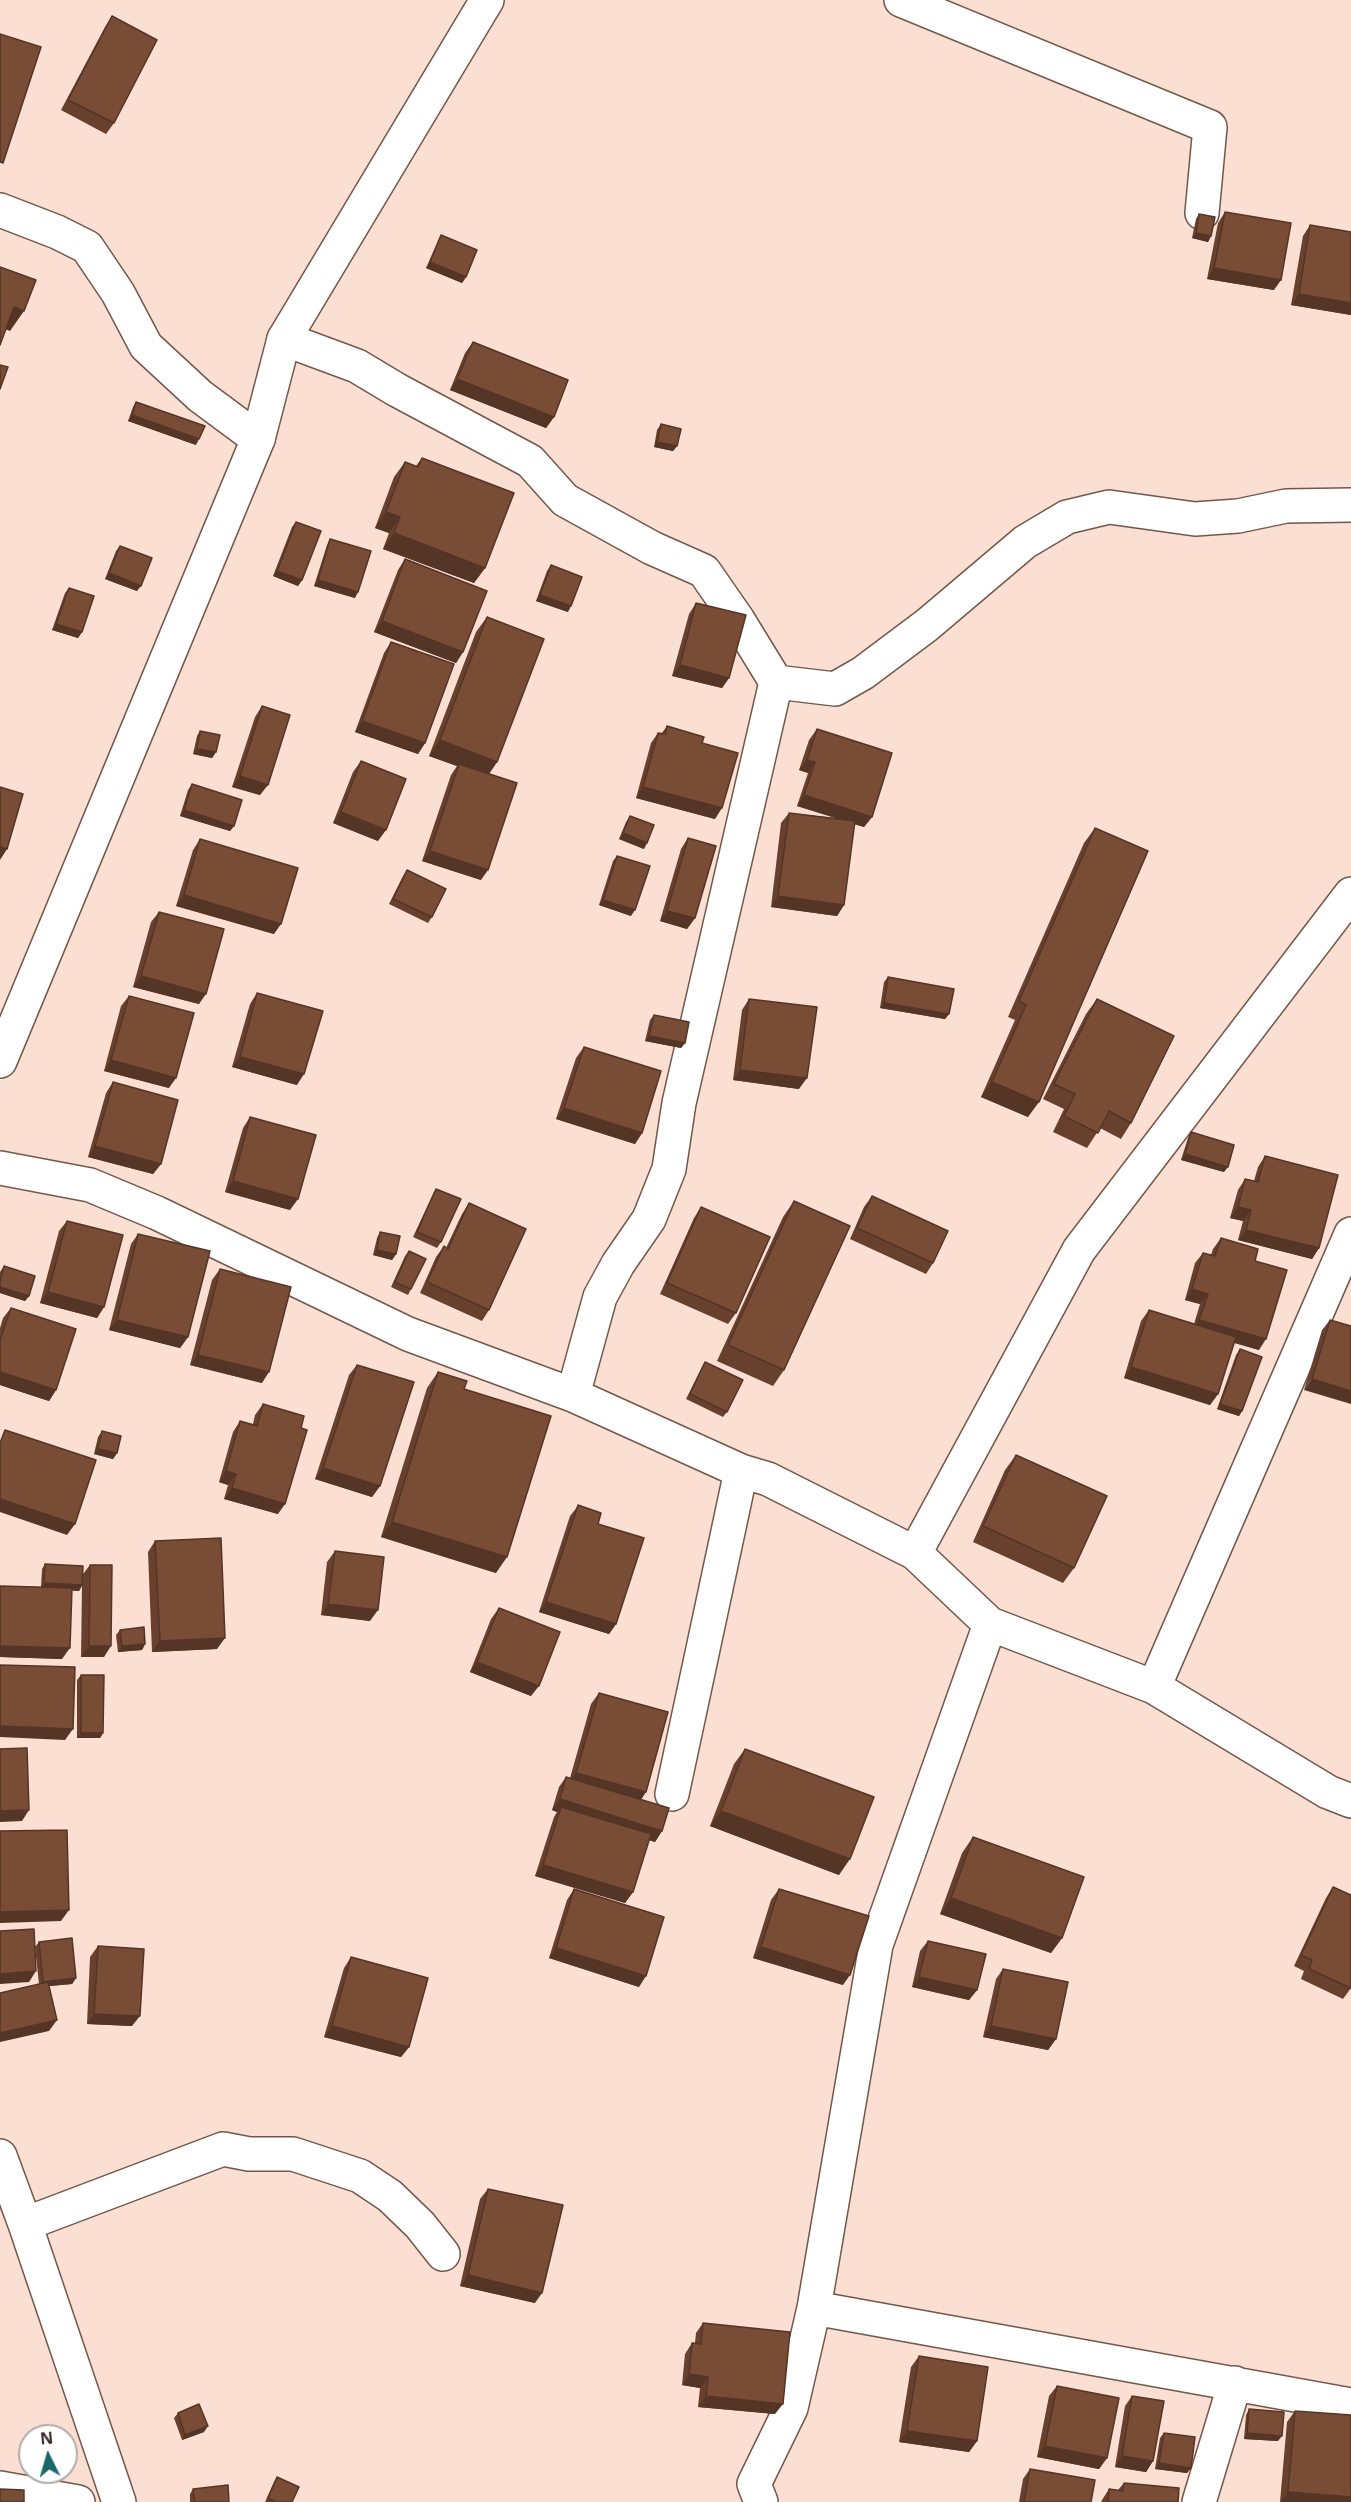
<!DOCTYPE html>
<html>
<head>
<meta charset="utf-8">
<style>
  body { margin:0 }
  #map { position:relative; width:1351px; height:2502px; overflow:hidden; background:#fbdfd2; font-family:"Open Sans",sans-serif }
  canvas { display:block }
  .north { position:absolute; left:18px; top:2424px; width:60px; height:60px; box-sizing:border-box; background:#fff; border:2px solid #b0aba8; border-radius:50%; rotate:355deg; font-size:16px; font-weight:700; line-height:24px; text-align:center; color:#392c26 }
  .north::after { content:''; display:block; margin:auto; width:21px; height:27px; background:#196769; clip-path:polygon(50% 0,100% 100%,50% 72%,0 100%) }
</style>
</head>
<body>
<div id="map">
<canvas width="1351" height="2502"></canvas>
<div class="north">N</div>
</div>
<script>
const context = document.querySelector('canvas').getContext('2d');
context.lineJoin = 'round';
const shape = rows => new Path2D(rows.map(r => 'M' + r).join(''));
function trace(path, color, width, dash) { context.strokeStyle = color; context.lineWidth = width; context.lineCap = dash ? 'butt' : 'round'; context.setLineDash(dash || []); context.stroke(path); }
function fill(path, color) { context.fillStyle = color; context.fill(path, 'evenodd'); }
const minor = shape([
  [901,0,1210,127,1202,213],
  [0,210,57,232,87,247,118,293,146,346,200,396,258,439],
  [284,339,357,366,397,390,530,461,565,500,652,548,704,571,738,620,776,682,835,689,863,673,927,625,1025,542,1067,517,1109,507,1195,519,1238,516,1286,506,1351,505],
  [0,1168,90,1185,157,1213,408,1334,573,1395,741,1471,768,1479,915,1553,990,1624,1154,1687,1328,1792,1351,1801],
  [573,1395,600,1297,618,1264,649,1219,669,1169,679,1103,776,682],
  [915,1553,1079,1250,1351,894],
  [1154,1687,1351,1234],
  [672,1794,741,1471],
  [0,2156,25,2224,119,2502],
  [25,2224,223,2149,249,2154,293,2154,360,2176,390,2196,420,2225,443,2254],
  [814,2308,1351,2405],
  [0,2488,78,2502],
  [761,2502,754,2484,791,2408,814,2308,876,1945,990,1624],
  [1199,2502,1235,2383]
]);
const tertiary = shape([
  [0,1061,258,439,284,339,487,0]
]);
const wall = shape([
  [112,16,114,123,106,134,61,110,105,27],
  [1225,212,1274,290,1207,279,1218,223],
  [1199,214,1211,236,1208,242,1192,238,1196,219],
  [1310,225,1351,232,1351,315,1291,305,1303,236],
  [441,235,466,277,462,283,426,268,438,241],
  [473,342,554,417,546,428,450,390,465,353],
  [136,402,196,445,128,421,133,407],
  [661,424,677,446,673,451,654,447,657,430],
  [422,458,485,568,474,583,383,549,389,533,375,528,394,477,405,462,416,466],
  [296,522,302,580,298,586,273,576,292,527],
  [330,539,355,598,314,586,327,545],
  [120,546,137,591,105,579,116,551],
  [405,559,463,652,456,663,374,632,398,570],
  [551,565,568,612,536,601,547,571],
  [69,588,82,632,78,638,52,630,65,593],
  [696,603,729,678,722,688,672,676,689,614],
  [487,617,497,762,489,774,481,880,422,861,451,775,457,766,429,756,476,632],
  [391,642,425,743,418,754,355,732,384,653],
  [262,706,260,795,232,787,255,717],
  [667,726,715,819,636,798,651,743,658,733,662,733],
  [817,729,872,817,864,827,854,824,844,905,837,916,771,907,781,823,789,813,836,818,797,806,808,773,799,770,809,740],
  [200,731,216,752,212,758,193,754,197,736],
  [361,761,378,841,333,823,353,772],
  [192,784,234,826,230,831,180,816,188,790],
  [630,816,644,849,619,839,626,822],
  [1095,828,1028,1117,981,1097,1015,1020,1008,1017,1084,843],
  [688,838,695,918,687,929,660,921,681,849],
  [200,839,274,934,176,906,193,850],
  [617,856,631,916,599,905,613,861],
  [407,870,432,917,428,923,389,904,403,876],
  [159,912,199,1004,133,987,151,922],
  [888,977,949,1014,945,1019,880,1008,884,982],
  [257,993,297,1085,232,1067,250,1004],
  [129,996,169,1088,104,1071,121,1006],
  [749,999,799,1089,733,1080,742,1010],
  [1097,999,1131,1123,1121,1139,1100,1128,1087,1148,1053,1132,1064,1109,1043,1099,1086,1014],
  [654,1015,685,1043,681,1048,645,1041,650,1020],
  [584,1047,642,1133,635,1144,556,1119,576,1058],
  [113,1082,161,1164,153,1174,88,1157,106,1093],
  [250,1117,290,1210,225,1192,243,1128],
  [1191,1132,1224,1172,1181,1160,1188,1138],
  [1265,1156,1319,1248,1312,1259,1238,1240,1243,1221,1230,1218,1238,1190,1245,1179,1254,1181,1258,1167],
  [436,1189,441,1242,437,1248,413,1237,433,1194],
  [872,1196,933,1263,926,1274,850,1239,864,1207],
  [794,1201,784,1370,773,1386,717,1361,783,1217],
  [469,1203,489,1310,482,1321,420,1293,436,1257,444,1246,446,1248,462,1214],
  [701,1207,736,1313,728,1324,660,1294,694,1218],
  [67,1221,104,1307,97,1318,40,1303,59,1231],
  [380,1232,396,1254,392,1260,373,1255,377,1238],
  [138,1234,188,1337,180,1348,109,1330,131,1244],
  [1221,1238,1255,1261,1259,1350,1234,1343,1218,1394,1210,1405,1124,1378,1141,1321,1149,1310,1194,1324,1200,1304,1185,1300,1195,1263,1203,1253,1211,1255,1213,1249],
  [409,1251,411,1289,408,1295,391,1287,405,1256],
  [4,1266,29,1296,25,1301,0,1293,0,1272],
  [220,1269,262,1383,190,1365,212,1280],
  [11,1308,56,1390,49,1401,0,1385,0,1328,3,1318],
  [1330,1320,1351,1326,1304,1390,1322,1330],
  [1240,1349,1242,1411,1239,1416,1217,1409,1236,1355],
  [705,1362,727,1412,723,1417,686,1399,702,1367],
  [357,1365,380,1486,372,1497,315,1479,349,1375],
  [438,1372,464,1389,496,1573,381,1537,427,1388],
  [263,1404,278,1514,224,1499,228,1485,219,1482,233,1432,240,1421,253,1424,255,1415],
  [102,1431,117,1453,113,1459,94,1454,98,1437],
  [1016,1455,1074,1568,1063,1583,973,1542,1005,1470],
  [578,1506,598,1524,616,1624,609,1634,539,1612,570,1516],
  [155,1541,217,1649,152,1652,148,1552],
  [335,1551,370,1621,321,1615,327,1562],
  [45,1564,83,1574,90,1565,104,1657,81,1657,82,1586,79,1591,72,1590,62,1659,0,1657,0,1586,41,1587,42,1569],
  [499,1608,531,1696,470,1672,491,1619],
  [120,1630,145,1644,142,1650,118,1652,116,1635],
  [81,1675,103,1733,100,1738,77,1738,77,1680],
  [599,1693,641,1800,662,1831,655,1842,649,1840,633,1892,625,1903,535,1876,554,1817,557,1812,552,1810,559,1787,566,1777,570,1778,591,1704],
  [745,1749,839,1875,710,1826,734,1764],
  [973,1837,1062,1938,1051,1953,940,1914,962,1853],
  [1333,1887,1351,1988,1343,1999,1301,1979,1304,1971,1294,1966,1326,1898],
  [574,1889,639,1987,549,1958,567,1900],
  [779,1889,843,1985,753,1958,771,1900],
  [928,1941,977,1990,969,2000,912,1987,920,1951],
  [39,1942,76,1978,72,1984,49,1986,49,2031,39,1984,35,1947],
  [98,1946,132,2026,87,2024,90,1957],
  [351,1957,409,2047,401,2057,324,2037,344,1968],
  [1003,1969,1056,2039,1048,2050,983,2037,996,1979],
  [488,2189,535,2303,460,2286,480,2199],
  [703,2323,775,2414,698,2407,700,2388,682,2385,685,2354,692,2343,695,2343,696,2333],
  [919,2356,977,2441,969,2452,899,2442,911,2367],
  [1057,2386,1107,2458,1099,2469,1037,2457,1049,2396],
  [1132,2396,1153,2461,1146,2472,1115,2467,1125,2406],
  [1249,2409,1278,2441,1244,2439,1246,2415],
  [1295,2411,1351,2502,1280,2502,1287,2422],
  [178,2413,204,2432,182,2440,174,2418],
  [1164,2433,1191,2468,1187,2473,1155,2469,1160,2438],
  [1030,2469,1091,2502,1019,2502,1023,2479],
  [277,2477,292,2502,265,2502,274,2482],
  [1124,2483,1178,2502,1101,2502,1102,2500,1109,2489,1118,2490],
  [193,2489,229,2502,190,2502,190,2494]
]);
const shadedWall = shape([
  [1196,233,1211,236,1208,242,1192,238],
  [430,262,466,277,462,283,426,268],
  [1214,268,1281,280,1274,290,1207,279],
  [1299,294,1351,303,1351,315,1291,305],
  [14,307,24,311,10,331,0,327],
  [457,379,554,417,546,428,450,390],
  [132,415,199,439,196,445,128,421],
  [657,442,677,446,673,451,654,447],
  [386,512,400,517,389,533,375,528],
  [394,533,485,568,474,583,383,549],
  [277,571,302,580,298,586,273,576],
  [109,573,141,586,137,591,105,579],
  [318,580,358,592,355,598,314,586],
  [540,595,571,606,568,612,536,601],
  [382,621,463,652,456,663,374,632],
  [56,624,82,632,78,638,52,630],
  [680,665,729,678,722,688,672,676],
  [362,721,425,743,418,754,355,732],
  [440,740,497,762,486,778,459,764,457,766,429,756],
  [197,749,216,752,212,758,193,754],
  [807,760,815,762,808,773,799,770],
  [240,776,268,785,260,795,232,787],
  [643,787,722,808,715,819,636,798],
  [804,795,872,817,864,827,797,806],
  [184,810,234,826,230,831,180,816],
  [341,812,386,830,378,841,333,823],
  [623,833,647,843,644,849,619,839],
  [0,847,7,849,0,860],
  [430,851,488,870,481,880,422,861],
  [184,895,281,924,274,934,176,906],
  [778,896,844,905,837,916,771,907],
  [603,900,635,910,631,916,599,905],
  [667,911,695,918,687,929,660,921],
  [141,976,206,994,199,1004,133,987],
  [884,1003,949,1014,945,1019,880,1008],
  [649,1036,685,1043,681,1048,645,1041],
  [240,1057,304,1074,297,1085,232,1067],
  [111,1060,176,1078,169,1088,104,1071],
  [740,1070,807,1078,799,1089,733,1080],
  [992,1082,1039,1102,1028,1117,981,1097],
  [564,1108,642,1133,635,1144,556,1119],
  [95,1146,161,1164,153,1174,88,1157],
  [1185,1154,1228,1167,1224,1172,1181,1160],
  [233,1181,298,1199,290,1210,225,1192],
  [1238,1207,1251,1210,1243,1221,1230,1218],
  [1246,1230,1319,1248,1312,1259,1238,1240],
  [377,1250,396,1254,392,1260,373,1255],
  [0,1287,29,1296,25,1301,0,1293],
  [1192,1289,1208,1294,1200,1304,1185,1300],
  [48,1292,104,1307,97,1318,40,1303],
  [117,1320,188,1337,180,1348,109,1330],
  [1199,1320,1266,1339,1259,1350,1192,1330],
  [198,1355,269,1372,262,1383,190,1365],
  [1131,1367,1218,1394,1210,1405,1124,1378],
  [0,1372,56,1390,49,1401,0,1385],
  [1312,1379,1351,1391,1351,1404,1304,1390],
  [1220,1404,1242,1411,1239,1416,1217,1409],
  [98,1449,117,1453,113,1459,94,1454],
  [323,1468,380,1486,372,1497,315,1479],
  [226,1471,236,1474,228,1485,219,1482],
  [232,1488,285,1504,278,1514,224,1499],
  [0,1499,75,1524,67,1535,0,1512],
  [392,1522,507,1557,496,1573,381,1537],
  [44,1583,82,1585,79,1591,41,1589],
  [546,1602,616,1624,609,1634,539,1612],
  [328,1604,378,1610,370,1621,321,1615],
  [225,1638,217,1649,152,1652,160,1641],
  [145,1644,142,1650,118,1652,122,1646],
  [0,1646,70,1648,62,1659,0,1657],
  [89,1646,111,1646,104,1657,81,1657],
  [477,1662,539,1686,531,1696,470,1672],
  [0,1726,73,1729,65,1740,0,1737],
  [81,1733,103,1733,100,1738,77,1738],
  [576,1773,646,1792,639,1803,568,1783],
  [560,1799,662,1831,655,1842,559,1812,561,1807,557,1812,552,1810],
  [29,1810,22,1821,0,1822,0,1811],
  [721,1811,850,1859,839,1875,710,1826],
  [543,1865,633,1892,625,1903,535,1876],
  [951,1898,1062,1938,1051,1953,940,1914],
  [69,1910,61,1921,0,1923,0,1912],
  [761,1947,850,1975,843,1985,753,1958],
  [556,1948,646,1976,639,1987,549,1958],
  [36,1971,29,1982,0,1984,0,1974],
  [919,1977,977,1990,969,2000,912,1987],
  [76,1978,72,1984,39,1987,43,1982],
  [94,2014,140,2016,132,2026,87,2024],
  [57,2020,49,2031,0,2042,0,2033],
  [332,2026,409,2047,401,2057,324,2037],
  [991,2026,1056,2039,1048,2050,983,2037],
  [468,2275,542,2293,535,2303,460,2286],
  [689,2374,708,2377,700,2388,682,2385],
  [706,2396,783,2404,775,2414,698,2407],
  [208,2426,204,2432,182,2440,185,2435],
  [907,2431,977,2441,969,2452,899,2442],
  [1247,2433,1282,2436,1278,2441,1244,2439],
  [1045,2446,1107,2458,1099,2469,1037,2457],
  [1122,2456,1153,2461,1146,2472,1115,2467],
  [1159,2463,1191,2468,1187,2473,1155,2469],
  [1288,2492,1351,2497,1351,2502,1281,2502]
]);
const building = shape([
  [112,16,157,40,114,123,68,100,112,16],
  [0,34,41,47,3,163,0,162,0,34],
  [1225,212,1291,223,1281,280,1214,268,1225,212],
  [1199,214,1215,217,1211,236,1196,233,1199,214],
  [1310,225,1351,232,1351,303,1299,294,1310,225],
  [441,235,477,250,466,277,430,262,441,235],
  [0,267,36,280,24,311,14,307,0,345,0,267],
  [473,342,568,380,554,417,457,379,473,342],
  [0,365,8,367,0,389,0,365],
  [136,402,205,426,199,439,132,415,136,402],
  [661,424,681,429,677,446,657,442,661,424],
  [422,458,514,493,485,568,394,533,400,517,386,512,405,462,418,467,422,458],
  [296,522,321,531,302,580,277,571,296,522],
  [330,539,371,551,358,592,318,580,330,539],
  [120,546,152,558,141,586,109,573,120,546],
  [405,559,487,591,463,652,382,621,405,559],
  [551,565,582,577,571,606,540,595,551,565],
  [69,588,94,596,82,632,56,624,69,588],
  [696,603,746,615,729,678,680,665,696,603],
  [487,617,544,639,497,762,440,740,487,617],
  [391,642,454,664,425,743,362,721,391,642],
  [262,706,290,715,268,785,240,776,262,706],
  [667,726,704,737,702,743,738,753,722,808,643,787,658,733,665,734,667,726],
  [817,729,892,753,872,817,804,795,815,762,807,760,817,729],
  [200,731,220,735,216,752,197,749,200,731],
  [361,761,406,779,386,830,341,812,361,761],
  [459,764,517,783,488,870,430,851,459,764],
  [192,784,242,800,234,826,184,810,192,784],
  [0,787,23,794,7,849,0,847,0,787],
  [789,813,855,821,844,905,778,896,789,813],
  [630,816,654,825,647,843,623,833,630,816],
  [1095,828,1148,851,1039,1102,992,1082,1026,1005,1019,1001,1095,828],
  [688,838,716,846,695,918,667,911,688,838],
  [200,839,298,868,281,924,184,895,200,839],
  [617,856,650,866,635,910,603,900,617,856],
  [407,870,446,889,432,917,393,899,407,870],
  [159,912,224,929,206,994,141,976,159,912],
  [888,977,954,989,949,1014,884,1003,888,977],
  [257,993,323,1011,304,1074,240,1057,257,993],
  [129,996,194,1013,176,1078,111,1060,129,996],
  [749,999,817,1007,807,1078,740,1070,749,999],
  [1097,999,1174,1036,1131,1123,1109,1111,1098,1133,1064,1116,1075,1094,1054,1084,1097,999],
  [654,1015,689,1022,685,1043,649,1036,654,1015],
  [584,1047,661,1071,642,1133,564,1108,584,1047],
  [113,1082,178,1100,161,1164,95,1146,113,1082],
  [250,1117,316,1135,298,1199,233,1181,250,1117],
  [1191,1132,1234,1145,1228,1167,1185,1154,1191,1132],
  [1265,1156,1338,1175,1319,1248,1246,1230,1251,1210,1238,1207,1245,1179,1258,1182,1265,1156],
  [436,1189,461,1199,441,1242,417,1232,436,1189],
  [872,1196,948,1231,933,1263,857,1228,872,1196],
  [794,1201,850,1226,784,1370,728,1345,794,1201],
  [469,1203,526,1229,489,1310,427,1282,444,1246,448,1249,469,1203],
  [701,1207,770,1237,736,1313,667,1283,701,1207],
  [67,1221,123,1235,104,1307,48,1292,67,1221],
  [380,1232,400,1236,396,1254,377,1250,380,1232],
  [138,1234,210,1251,188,1337,117,1320,138,1234],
  [1221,1238,1258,1249,1255,1261,1287,1270,1266,1339,1199,1320,1208,1294,1192,1289,1203,1253,1215,1256,1221,1238],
  [409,1251,426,1259,411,1289,395,1282,409,1251],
  [4,1266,35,1276,29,1296,0,1287,0,1281,4,1266],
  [220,1269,291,1287,269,1372,198,1355,220,1269],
  [11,1308,76,1329,56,1390,0,1372,0,1340,11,1308],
  [1149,1310,1236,1337,1218,1394,1131,1367,1149,1310],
  [1330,1320,1351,1326,1351,1391,1312,1379,1330,1320],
  [1240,1349,1262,1357,1242,1411,1220,1404,1240,1349],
  [705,1362,743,1380,727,1412,690,1394,705,1362],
  [357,1365,414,1382,380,1486,323,1468,357,1365],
  [438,1372,467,1381,464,1389,551,1416,507,1557,392,1522,438,1372],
  [263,1404,304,1416,301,1428,307,1430,285,1504,232,1488,236,1474,226,1471,240,1421,257,1426,263,1404],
  [5,1430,96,1460,75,1524,0,1499,0,1443,5,1430],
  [102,1431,121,1436,117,1453,98,1449,102,1431],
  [1016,1455,1107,1496,1074,1568,983,1526,1016,1455],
  [578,1505,601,1513,598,1524,644,1538,616,1624,546,1602,578,1505],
  [221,1538,225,1638,160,1641,155,1541,221,1538],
  [335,1551,384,1557,378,1610,328,1604,335,1551],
  [45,1564,83,1566,82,1585,44,1583,45,1564],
  [90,1565,112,1565,111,1646,89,1646,90,1565],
  [0,1586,72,1588,70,1648,0,1646,0,1586],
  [499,1608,560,1632,539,1686,477,1662,499,1608],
  [144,1627,145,1644,122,1646,120,1630,144,1627],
  [0,1665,75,1667,73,1729,0,1726,0,1665],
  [81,1675,104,1675,103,1733,81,1733,81,1675],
  [599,1693,668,1712,646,1792,576,1773,599,1693],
  [27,1748,29,1810,0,1811,0,1749,27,1748],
  [745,1749,874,1797,850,1859,721,1811,745,1749],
  [566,1777,669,1808,662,1831,560,1799,566,1777],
  [561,1807,651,1834,633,1892,543,1865,561,1807],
  [67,1830,69,1910,0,1912,0,1831,67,1830],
  [973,1837,1084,1877,1062,1938,951,1898,973,1837],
  [1333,1887,1351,1895,1351,1988,1309,1969,1312,1960,1301,1955,1333,1887],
  [574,1889,664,1917,646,1976,556,1948,574,1889],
  [779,1889,869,1916,850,1975,761,1947,779,1889],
  [34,1929,36,1971,0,1974,0,1931,34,1929],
  [72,1938,76,1978,43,1982,39,1942,72,1938],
  [928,1941,986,1954,977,1990,919,1977,928,1941],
  [98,1946,144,1949,140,2016,94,2014,98,1946],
  [351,1957,428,1978,409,2047,332,2026,351,1957],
  [1003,1969,1068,1982,1056,2039,991,2026,1003,1969],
  [48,1982,57,2020,0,2033,0,1993,48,1982],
  [488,2189,563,2205,542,2293,468,2275,488,2189],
  [703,2323,790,2332,783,2404,706,2396,708,2377,689,2374,692,2343,701,2344,703,2323],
  [919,2356,988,2367,977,2441,907,2431,919,2356],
  [1057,2386,1119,2398,1107,2458,1045,2446,1057,2386],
  [1132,2396,1164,2401,1153,2461,1122,2456,1132,2396],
  [199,2404,208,2426,185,2435,178,2413,199,2404],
  [1249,2409,1284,2412,1282,2436,1247,2433,1249,2409],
  [1295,2411,1351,2415,1351,2497,1288,2492,1295,2411],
  [1164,2433,1195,2437,1191,2468,1159,2463,1164,2433],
  [1030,2469,1095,2480,1091,2502,1024,2502,1030,2469],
  [277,2477,299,2487,292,2502,276,2502,268,2498,277,2477],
  [1124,2483,1179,2488,1178,2502,1108,2502,1109,2489,1123,2491,1124,2483],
  [228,2485,229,2502,195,2502,193,2489,228,2485],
  [0,2489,24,2490,24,2502,0,2502,0,2489]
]);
trace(minor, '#735749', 36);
trace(tertiary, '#735749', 36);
trace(minor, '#fff', 33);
trace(tertiary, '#fff', 33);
fill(wall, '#68412e');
fill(shadedWall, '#553526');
fill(building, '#794c36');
trace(building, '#553526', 1.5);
</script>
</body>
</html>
